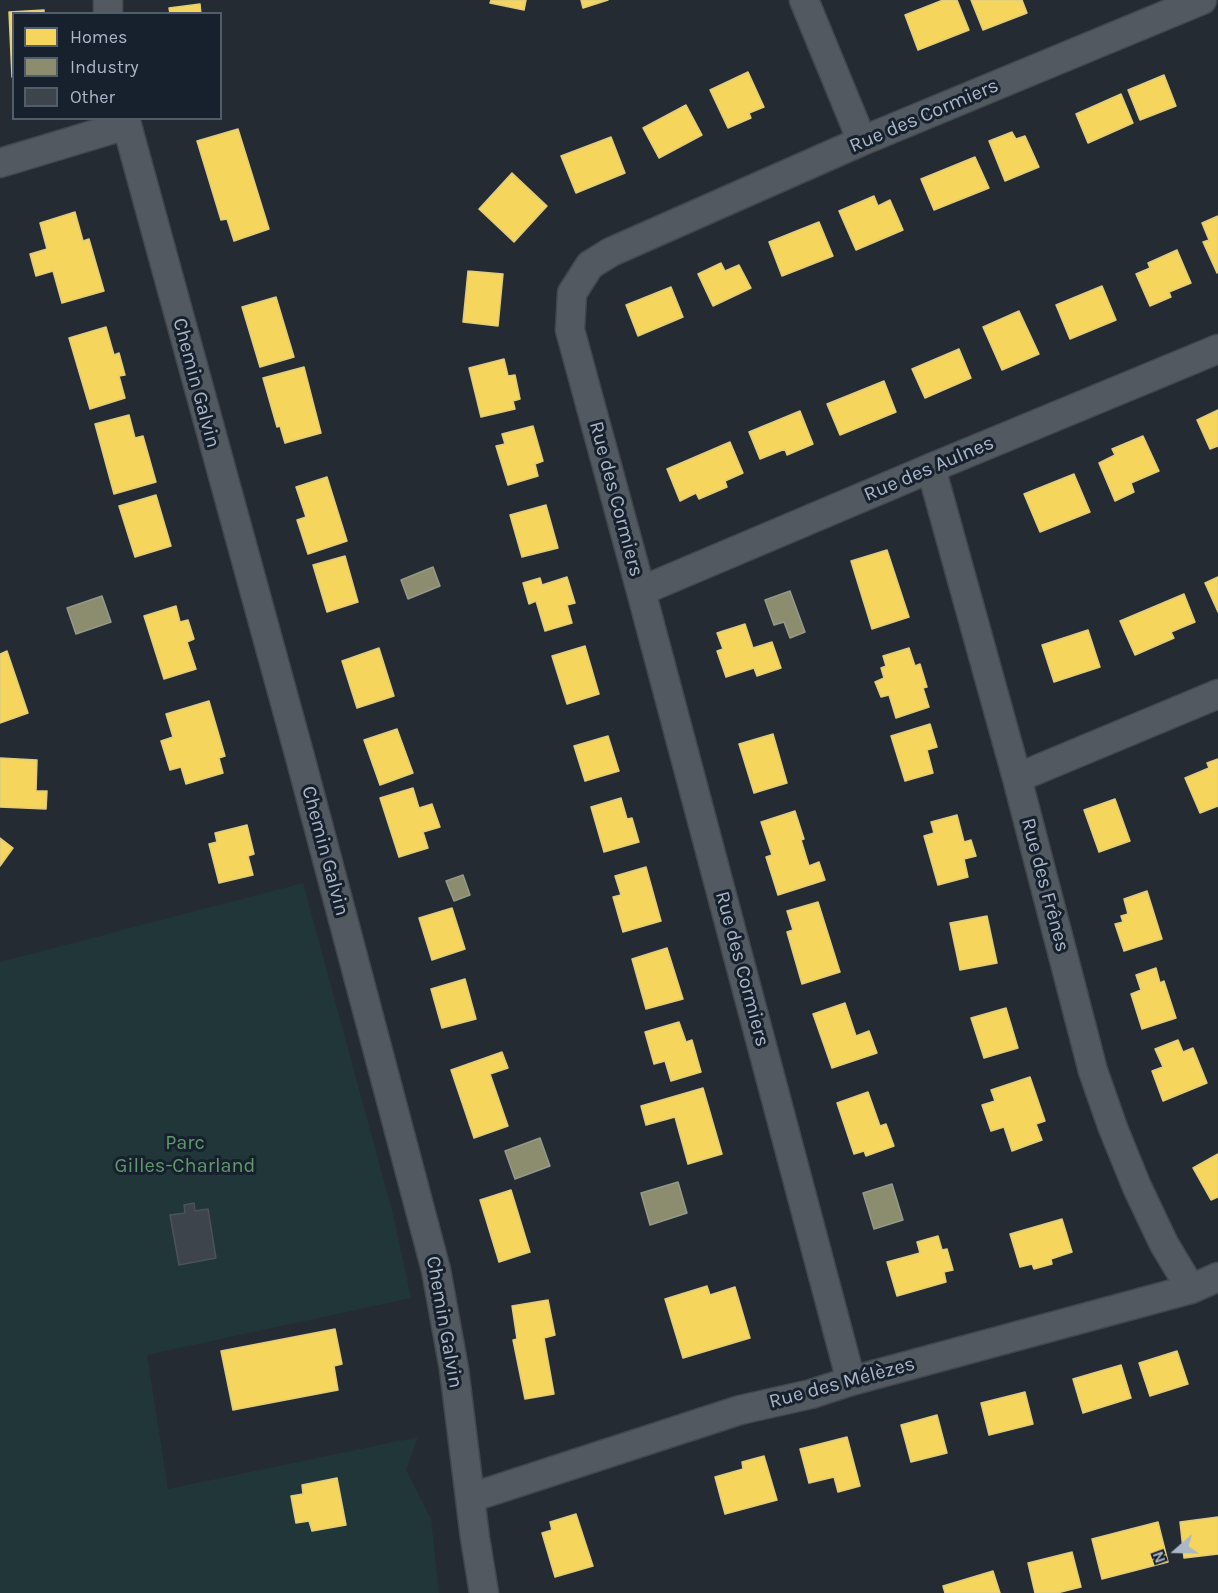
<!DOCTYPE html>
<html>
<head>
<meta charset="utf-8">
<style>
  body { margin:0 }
  #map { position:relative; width:1218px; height:1593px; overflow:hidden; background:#242b33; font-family:Karla,sans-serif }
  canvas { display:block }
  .legend { position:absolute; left:12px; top:12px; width:210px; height:108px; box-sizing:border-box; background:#17212e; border:2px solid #525d6b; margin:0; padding:8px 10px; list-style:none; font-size:18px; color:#abb7c7 }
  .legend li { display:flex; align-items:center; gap:12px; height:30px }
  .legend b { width:30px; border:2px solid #525d6b }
  .north { position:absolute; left:1146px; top:1521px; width:60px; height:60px; -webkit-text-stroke:4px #17212e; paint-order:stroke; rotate:250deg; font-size:16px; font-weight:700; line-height:24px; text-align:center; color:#abb7c7 }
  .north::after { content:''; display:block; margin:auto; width:21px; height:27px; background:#abb7c7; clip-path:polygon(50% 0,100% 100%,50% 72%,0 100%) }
</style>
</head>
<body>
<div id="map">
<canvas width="1218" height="1593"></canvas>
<ul class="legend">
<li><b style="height:16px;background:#f6d55c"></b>Homes</li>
<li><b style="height:16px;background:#8c8c6e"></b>Industry</li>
<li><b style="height:16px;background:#3e444c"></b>Other</li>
</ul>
<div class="north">N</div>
</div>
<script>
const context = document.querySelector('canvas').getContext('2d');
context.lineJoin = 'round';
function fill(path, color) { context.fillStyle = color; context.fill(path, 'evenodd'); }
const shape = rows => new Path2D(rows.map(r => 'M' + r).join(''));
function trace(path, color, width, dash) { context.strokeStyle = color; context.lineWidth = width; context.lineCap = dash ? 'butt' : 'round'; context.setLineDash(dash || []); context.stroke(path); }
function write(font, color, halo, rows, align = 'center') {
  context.font = font + ' Karla,sans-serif'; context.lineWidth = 6; context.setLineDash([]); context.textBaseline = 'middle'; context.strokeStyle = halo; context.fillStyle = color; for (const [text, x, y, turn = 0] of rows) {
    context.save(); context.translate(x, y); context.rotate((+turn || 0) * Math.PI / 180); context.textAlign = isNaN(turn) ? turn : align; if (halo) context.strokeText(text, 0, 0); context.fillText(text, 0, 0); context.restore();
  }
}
const green = shape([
  [303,883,394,1218,411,1298,147,1355,168,1489,418,1437,406,1470,431,1519,439,1593,0,1593,0,962]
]);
const homes = shape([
  [491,0,526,0,524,10,490,3,491,0],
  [581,0,608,0,583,8,581,0],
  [943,0,957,0,969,30,918,50,905,15,943,0],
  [971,0,1022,0,1027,13,983,30,971,0],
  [200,4,201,14,170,14,169,8,200,4],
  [44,10,44,14,14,14,12,77,9,12,44,10],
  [748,72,764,107,749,113,751,118,728,128,710,90,748,72],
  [1164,75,1176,106,1140,120,1128,90,1164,75],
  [1121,94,1133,123,1088,143,1076,114,1121,94],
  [686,105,702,135,659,158,643,128,686,105],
  [238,129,269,229,234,241,227,219,221,220,197,141,238,129],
  [1012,132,1016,139,1025,136,1039,167,1005,181,989,141,1012,132],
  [611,137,625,173,576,193,561,156,611,137],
  [975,157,989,188,934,210,921,179,975,157],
  [512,173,547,206,514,242,479,209,512,173],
  [874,196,878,206,890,200,903,230,856,250,839,211,874,196],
  [75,212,83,241,89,239,104,291,62,303,53,271,36,276,30,254,47,249,40,223,75,212],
  [1218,216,1218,272,1217,273,1203,242,1209,240,1202,223,1218,216],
  [819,222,833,256,782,276,769,242,819,222],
  [1177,250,1191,283,1169,292,1171,297,1150,306,1136,274,1150,268,1148,263,1177,250],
  [721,263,725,271,739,265,751,288,713,306,698,274,721,263],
  [468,271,503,274,498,326,463,322,468,271],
  [1102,286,1116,320,1070,339,1056,305,1102,286],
  [671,287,683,317,638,336,626,305,671,287],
  [276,297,294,357,260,367,242,307,276,297],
  [1019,311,1039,354,1002,370,983,327,1019,311],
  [106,327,114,355,119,353,125,375,119,376,125,398,90,409,69,338,106,327],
  [959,349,971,378,925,398,912,369,959,349],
  [504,359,508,376,515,375,520,399,513,401,515,409,481,417,469,368,504,359],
  [304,367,321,433,285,443,280,426,277,427,263,378,304,367],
  [884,381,896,412,840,435,827,404,884,381],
  [1218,410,1218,446,1210,449,1197,420,1218,410],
  [800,411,813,444,787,455,785,449,760,459,749,432,800,411],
  [129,415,135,438,143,436,156,482,114,494,95,424,129,415],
  [533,426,543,461,535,464,538,476,508,485,496,446,505,444,502,434,533,426],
  [1143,436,1159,471,1131,483,1134,492,1115,501,1099,463,1115,455,1112,449,1143,436],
  [730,442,743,473,725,481,727,487,699,499,696,493,680,501,667,469,730,442],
  [1074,474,1090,512,1040,532,1024,494,1074,474],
  [327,477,347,541,308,554,297,520,306,517,296,487,327,477],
  [156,495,171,546,135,557,119,506,156,495],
  [546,505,558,548,522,557,510,515,546,505],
  [887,550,909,617,872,629,851,561,887,550],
  [345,556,358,602,327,612,313,565,345,556],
  [567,577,575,603,567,605,572,623,545,631,536,601,529,604,523,583,540,578,542,585,567,577],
  [1218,577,1218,612,1205,583,1218,577],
  [1184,594,1195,622,1171,632,1174,638,1135,655,1120,621,1184,594],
  [176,606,180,622,188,620,194,639,187,642,196,669,164,679,144,616,176,606],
  [745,624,753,648,772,642,781,668,757,676,754,668,726,677,717,651,723,649,717,633,745,624],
  [1088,630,1100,667,1054,682,1042,645,1088,630],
  [585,646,599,694,567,704,552,656,585,646],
  [379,648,394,696,357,708,342,661,379,648],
  [909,648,915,666,920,664,927,687,923,688,929,707,896,718,889,695,881,697,875,682,884,678,881,668,886,666,883,656,909,648],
  [7,651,28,713,0,723,0,654,7,651],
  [209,701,225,756,219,758,223,773,186,784,181,767,170,770,161,741,173,737,166,714,209,701],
  [930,724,937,747,927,750,933,773,905,781,891,736,930,724],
  [397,729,413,773,380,785,364,740,397,729],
  [773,734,787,783,754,793,739,744,773,734],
  [608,736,619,771,585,781,574,746,608,736],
  [0,758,37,760,36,791,47,791,46,809,0,807,0,758],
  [1218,759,1218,806,1200,813,1185,778,1209,768,1207,763,1218,759],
  [413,788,419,808,432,804,440,827,423,832,428,848,399,857,380,798,413,788],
  [621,798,627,819,632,818,639,842,604,852,591,807,621,798],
  [1115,799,1130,841,1099,852,1084,810,1115,799],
  [795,811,804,839,801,840,809,866,819,862,825,880,778,895,766,857,772,855,761,822,795,811],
  [957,815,964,842,971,840,976,856,964,859,968,877,938,885,924,836,934,833,931,822,957,815],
  [247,825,254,854,248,856,253,875,219,883,209,844,217,842,215,833,247,825],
  [0,838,13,848,0,866,0,838],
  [646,867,661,921,623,932,613,897,621,895,615,876,646,867],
  [1147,891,1162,939,1124,951,1115,924,1123,922,1121,916,1128,914,1124,899,1147,891],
  [818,902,840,972,802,984,787,932,793,930,787,911,818,902],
  [452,908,465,949,432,960,419,918,452,908],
  [987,916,997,963,960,970,950,923,987,916],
  [667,948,683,999,646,1009,632,959,667,948],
  [1156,968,1160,983,1164,981,1176,1018,1142,1029,1131,994,1141,990,1136,975,1156,968],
  [465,979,476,1019,442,1028,431,989,465,979],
  [845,1003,856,1036,869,1031,877,1053,832,1068,813,1014,845,1003],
  [1006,1008,1018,1048,984,1058,971,1018,1006,1008],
  [679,1022,686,1042,692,1040,701,1072,671,1081,665,1061,654,1064,645,1032,679,1022],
  [1178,1040,1183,1052,1193,1048,1207,1083,1163,1101,1152,1071,1163,1067,1155,1049,1178,1040],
  [502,1052,508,1068,490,1074,508,1126,474,1138,451,1070,502,1052],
  [1030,1077,1045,1121,1036,1124,1042,1140,1012,1151,1004,1127,991,1131,982,1105,995,1101,991,1090,1030,1077],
  [703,1088,722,1154,688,1164,675,1117,646,1125,641,1106,703,1088],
  [868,1092,880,1126,886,1124,894,1146,866,1156,864,1151,854,1154,837,1103,868,1092],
  [1218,1154,1218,1197,1211,1200,1193,1168,1218,1154],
  [511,1190,530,1252,499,1262,480,1200,511,1190],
  [1062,1219,1072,1252,1051,1259,1052,1264,1034,1269,1032,1264,1020,1267,1010,1234,1062,1219],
  [938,1236,942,1250,947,1249,953,1270,944,1272,946,1282,897,1296,887,1262,920,1253,917,1242,938,1236],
  [707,1286,710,1295,735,1287,750,1338,683,1358,665,1299,707,1286],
  [548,1300,555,1335,544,1338,554,1394,525,1399,513,1340,517,1339,512,1306,548,1300],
  [335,1329,342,1364,334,1366,338,1390,233,1410,221,1351,335,1329],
  [1177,1351,1188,1384,1150,1396,1139,1363,1177,1351],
  [1121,1365,1131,1398,1083,1413,1073,1379,1121,1365],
  [1025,1392,1033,1424,989,1435,981,1403,1025,1392],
  [937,1415,947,1453,911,1462,901,1425,937,1415],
  [847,1437,860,1486,838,1492,834,1477,809,1483,800,1449,847,1437],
  [764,1456,777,1500,725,1514,715,1477,743,1469,742,1462,764,1456],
  [337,1478,346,1525,312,1531,309,1521,296,1523,291,1496,303,1494,302,1485,337,1478],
  [576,1514,593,1566,555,1577,542,1533,552,1530,550,1522,576,1514],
  [1218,1517,1218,1554,1184,1558,1180,1522,1218,1517],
  [1158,1522,1168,1562,1102,1579,1092,1539,1158,1522],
  [1072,1552,1081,1587,1057,1593,1035,1593,1028,1563,1072,1552],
  [993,1571,1000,1593,945,1593,943,1586,993,1571]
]);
const industry = shape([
  [433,567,440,586,408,599,401,580,433,567],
  [790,591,805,632,790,638,784,622,774,625,765,600,790,591],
  [102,596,111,622,76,634,67,608,102,596],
  [463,875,470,895,454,901,446,881,463,875],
  [540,1138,550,1166,515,1179,505,1151,540,1138],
  [678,1182,687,1213,650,1225,641,1193,678,1182],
  [892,1184,903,1220,874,1229,863,1193,892,1184]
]);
const building = shape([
  [194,1203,195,1211,208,1209,216,1258,179,1265,170,1215,185,1213,184,1205,194,1203]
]);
const minor = shape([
  [108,0,108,14],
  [804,0,862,141],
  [125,118,300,757,436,1270,454,1369,475,1538,484,1593],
  [0,163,126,125],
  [931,468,1017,778,1093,1071,1113,1128,1137,1187,1164,1244,1191,1289],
  [641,591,931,468,1218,349],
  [1017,778,1218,694],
  [851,1381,641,591,570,330,572,293,590,265,611,252,862,141,1202,0],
  [470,1498,740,1410,811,1394,851,1381,1191,1289,1218,1277]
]);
const streetNames = [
  ["Rue des Cormiers",924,116,-23],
  ["Chemin Galvin",196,383,75],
  ["Rue des Aulnes",929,469,-23],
  ["Rue des Cormiers",616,499,75],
  ["Chemin Galvin",325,851,75],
  ["Rue des Frênes",1045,885,75],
  ["Rue des Cormiers",742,969,75],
  ["Chemin Galvin",444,1322,80],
  ["Rue des Mélèzes",842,1383,-15]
];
const parkNames = [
  ["Parc",185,1143],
  ["Gilles-Charland",185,1166]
];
fill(green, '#213639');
fill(homes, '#f6d55c');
trace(homes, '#e0cc7c', 1.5);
fill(industry, '#8c8c6e');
trace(industry, '#959989', 1.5);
fill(building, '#3e444c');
trace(building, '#4b525c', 1.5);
trace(minor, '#42474e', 31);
trace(minor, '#535961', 28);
write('20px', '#abb7c7', '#17212e', streetNames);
write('20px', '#61996c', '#17212e', parkNames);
</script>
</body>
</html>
